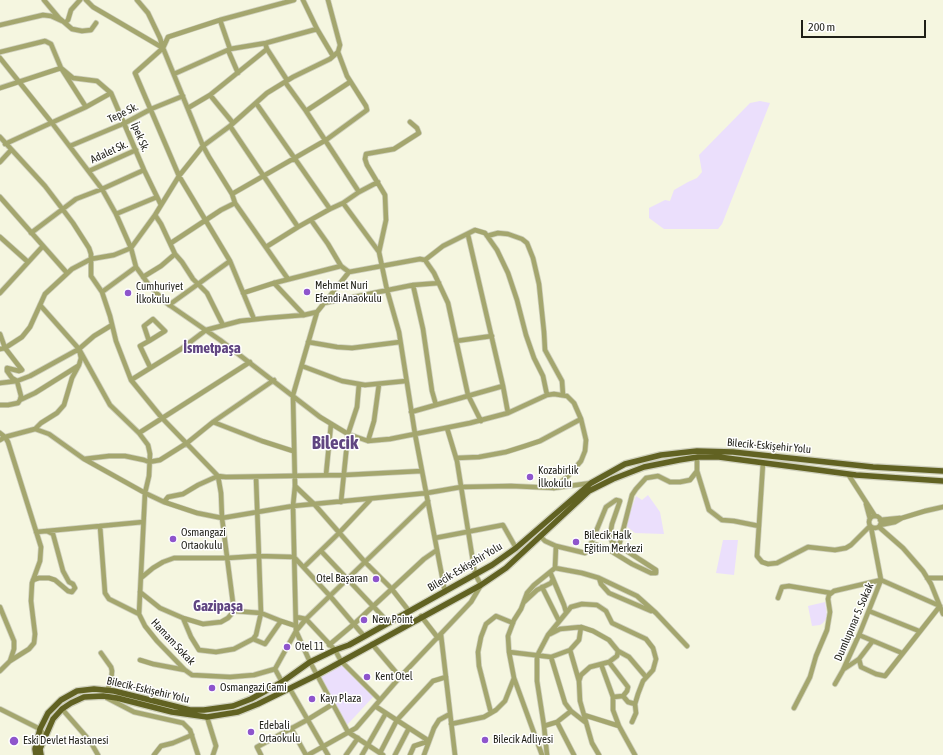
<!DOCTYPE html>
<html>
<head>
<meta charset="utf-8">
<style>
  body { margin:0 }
  #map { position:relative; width:943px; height:755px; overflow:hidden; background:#f5f6e0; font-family:"Asap Condensed",sans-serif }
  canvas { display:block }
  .scale { position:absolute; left:801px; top:20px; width:125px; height:18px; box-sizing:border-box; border:2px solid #1f1f17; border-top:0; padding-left:5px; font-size:12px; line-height:14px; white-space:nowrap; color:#1f1f17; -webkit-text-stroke:3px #fff; paint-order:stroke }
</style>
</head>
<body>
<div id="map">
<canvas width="943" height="755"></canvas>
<div class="scale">200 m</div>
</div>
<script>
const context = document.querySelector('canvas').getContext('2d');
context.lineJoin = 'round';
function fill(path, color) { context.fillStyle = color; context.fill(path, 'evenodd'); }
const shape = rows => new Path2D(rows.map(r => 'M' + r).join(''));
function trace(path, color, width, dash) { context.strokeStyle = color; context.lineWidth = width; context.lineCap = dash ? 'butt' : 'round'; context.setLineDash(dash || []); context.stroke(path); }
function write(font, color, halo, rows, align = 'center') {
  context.font = font + ' "Asap Condensed",sans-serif'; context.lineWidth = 3; context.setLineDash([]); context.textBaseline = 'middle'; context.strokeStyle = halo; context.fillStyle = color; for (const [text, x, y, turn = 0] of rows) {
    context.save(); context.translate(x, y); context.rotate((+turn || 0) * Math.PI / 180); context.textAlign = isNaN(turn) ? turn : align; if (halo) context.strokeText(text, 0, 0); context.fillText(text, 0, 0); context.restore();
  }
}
const green = shape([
  [760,101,770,103,722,224,718,229,664,229,649,218,649,208,665,200,670,201,674,190,688,182,697,178,702,172,699,155,750,103],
  [648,495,660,512,664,534,635,533,625,525,636,496,642,500],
  [723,540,738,540,734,575,716,573],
  [825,602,827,615,826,619,823,623,820,625,812,626,808,606],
  [342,664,374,696,347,725,319,676]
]);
const minor = shape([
  [44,0,59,18,65,23,68,20,71,10,80,0],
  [86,0,93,7,163,48],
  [137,0,148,13,160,38,163,48,203,146,209,157,232,194,235,203,288,279],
  [303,0,317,29,333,56],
  [220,20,230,49],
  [65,23,72,29,82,31,91,30,96,23],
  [0,25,43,15,51,16,62,21],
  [266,46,267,49,287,80],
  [228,50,238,73],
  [0,52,45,41,51,44,61,68,86,107],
  [0,58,52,123,102,189,116,214,131,248,136,267,149,285,165,302,220,340,320,417,348,434,368,441,390,439,470,423,508,413,547,395,554,394,567,396,574,403,581,419,586,440,585,451,581,461,568,476,554,488],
  [174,74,230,49,266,43,317,29],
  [285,82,306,111,359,192],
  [0,88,61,68,73,78,97,81,111,93,144,170,161,205],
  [210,95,233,123],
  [256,103,330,209],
  [188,108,210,95,267,49],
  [306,111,350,82],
  [230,126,298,227],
  [0,137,45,186,73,223,89,248,91,254,91,276,102,292,110,316,116,341,131,380,162,418,218,476,226,477,344,475,422,471],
  [5,144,86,107,111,93],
  [70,146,125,123,151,109,183,96],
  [0,162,11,150],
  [89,171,136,150],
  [232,194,326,140,367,110,366,106,347,76,338,52],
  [0,197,67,273],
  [343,203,379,252,387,290,399,332,415,434,445,592],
  [116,214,157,197],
  [155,215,161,224,175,254,182,262,193,279,207,293,223,325],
  [311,220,328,244,341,266,349,272,420,259,425,260,434,273,448,303,468,395,481,421],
  [31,233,76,199,102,189,144,170],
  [468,235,503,386,508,413],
  [487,236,498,233,508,234,522,239,527,243,533,258,539,284,544,332,545,350,562,381,563,395],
  [0,237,28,262],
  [171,243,221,210,235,203],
  [266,247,298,227,330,209,343,203,359,192,378,182],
  [379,252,386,220,385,195,367,165,365,159,366,154,394,149,419,133,417,128,410,122],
  [425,260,443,246,475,230,485,233,497,250,508,273,517,300,526,335,534,358,543,376,547,395],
  [349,272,317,312,293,395,295,486,293,506,296,631,310,662,348,732,383,755],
  [143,277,161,266,175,254],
  [274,283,304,315],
  [413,285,423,329,432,391,436,405],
  [102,292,136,267],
  [0,293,43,246],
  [243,293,274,283,341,266],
  [324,303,413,285,439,283],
  [40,305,79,349,110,405,139,433,148,445,150,454,149,476,145,493,139,614,145,626,157,641,185,670,192,675,230,677,254,675,275,669,296,631,306,619,428,501],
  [169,305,230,261],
  [254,319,230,261,179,176,135,73,163,48,168,37,220,20,294,0],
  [0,334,5,348,22,370,19,371,7,368,7,371,12,378,17,381,21,396,20,400],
  [149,341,144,326,153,319,165,331,149,341,140,346,150,367],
  [456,341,492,336],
  [308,342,337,347,352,348,400,342],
  [0,349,5,348,22,337,30,327,45,294,72,269,91,259,114,255,131,248,155,215,179,176,203,146,230,126,267,93,293,77,330,59,338,52,340,45,328,0],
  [302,366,342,381,365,385,406,381],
  [131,380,181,349,206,330,240,321,267,318,304,315,317,312],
  [0,383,17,381,30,376,79,349],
  [0,405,8,405,18,403,20,400,35,393,78,366],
  [411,412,503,386],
  [213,422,262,441,293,451],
  [35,429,49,434,84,459,145,493,164,502,197,513,222,518,293,506,427,493,461,487,511,486,554,488,591,483],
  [0,433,5,437,8,442,41,547,40,561,32,583,31,601,35,634,34,643,29,649,10,661],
  [139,433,250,362],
  [0,440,5,437,35,429,41,423,57,413,64,405,72,378,79,365,81,358,79,349,94,336,112,325],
  [368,441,374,421,379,384],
  [456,458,479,457,506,452,525,446,540,441,581,419],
  [84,459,109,456,125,456,144,460,149,462,160,460,187,443,213,422,274,380],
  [763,463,757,556,762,562,768,564,777,563,808,547,835,550,846,548,851,545,870,526],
  [697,471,709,510,722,520,734,521,759,526],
  [848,474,875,516],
  [326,475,331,424],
  [295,486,315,505,364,561,391,588,409,611],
  [341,502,348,434,357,407,359,384],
  [866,504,870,519],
  '869 522a6 6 0 1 1 12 0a6 6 0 1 1-12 0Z',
  [880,520,900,518],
  [880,525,895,522,902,518,925,511,943,507],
  [100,526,105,593,109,599,139,614],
  [879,527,903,548,923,571,931,584,943,614],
  [36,532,143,522],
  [540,536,545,541,556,546,555,568,534,585,527,593,521,609,514,620,508,636,509,652,514,678,542,755],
  [435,538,503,525,516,548],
  [591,543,606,548,632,564,651,573,656,573,656,570,619,546],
  [556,546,585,553,588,551,606,507,616,500,620,501,612,524,610,535,612,542,619,546,632,495,636,489,646,478,658,476,670,482,680,482,690,480,697,471,697,458],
  [321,551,388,622],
  [304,567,339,533,371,499],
  [555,568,582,573,599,578,637,596,656,613,687,646],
  [550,572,564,605,566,612],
  [141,578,153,568,163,562,174,558,227,558,258,556,294,557,330,596,364,636],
  [599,578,601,584,609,593,651,611],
  [927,578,943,578],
  [33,580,39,578,49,578,55,580,68,591,72,592,75,588,73,584,69,582,63,571,53,534,47,531],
  [542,587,559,621],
  [140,592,160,608,183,618,203,624,221,622,228,618,234,611,222,518,221,493,218,476,198,485,183,494,168,497,164,502],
  [778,598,782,587,789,586,831,593],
  [524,602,537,590,551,583,553,579],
  [0,607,14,641,14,649,10,661,0,671],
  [234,611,261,613,281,621,296,626],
  [869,611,919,631],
  [421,616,438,638],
  [296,617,306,619,335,650,341,661,380,700],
  [183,618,191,637,199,650,216,652,234,649,253,639,256,635,261,613,256,477],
  [550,634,560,629,581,627,593,631,609,640,618,651,617,656,609,662,590,667,581,675,579,681,580,701,592,743,599,755],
  [441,635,455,755],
  [859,635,902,653],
  [253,639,265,644,281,621],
  [372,644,400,677],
  [329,645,354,624,424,559,437,550],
  [570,650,579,681],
  [618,651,629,657,646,677],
  [509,652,551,657,570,650,579,640,581,627],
  [101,653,111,667,112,671,111,682,107,690],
  [551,657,565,703,571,711,585,722],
  [140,660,153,664,185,670],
  [609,662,628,687,627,691,623,696,613,697],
  [601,664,613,697,613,710,619,726],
  [275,669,282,682],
  [844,669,859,659,872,642],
  [835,684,843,670,859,635,881,580,871,527],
  [290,689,328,755],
  [623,696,628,702,635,704],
  [107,698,134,712,183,723,190,730,198,755],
  [375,706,429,741],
  [794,708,810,677,816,656,827,630,830,612,828,599,829,595,834,591,881,580,940,606,885,676,876,674,861,667,859,659],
  [0,709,40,729,45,736],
  [62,709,90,741,98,755],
  [491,713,479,666,478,652,481,637,486,624,496,616,513,623],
  [584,715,619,726,635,755],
  [207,717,216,746,213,755],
  [557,722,574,755],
  [451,724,484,717,496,710,505,701,514,678],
  [544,726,557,722,571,711],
  [291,728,306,755],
  [380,753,397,720,433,681,446,677],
  [154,755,161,746,173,743,192,735],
  [261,755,257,747,307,720,333,704],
  [308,755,356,728,400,677,471,602,481,585,475,574,457,461,447,428],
  [346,755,358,738],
  [362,755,386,713],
  [395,755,409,728],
  [410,755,414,746,429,741],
  [424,755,434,728,439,720,450,714],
  [547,755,544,726,537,681,537,656,548,635,571,607,582,604,597,605,606,611,612,623,646,639,653,648,656,659,653,670,643,681,638,694,635,704,636,713,632,722]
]);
const major = shape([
  [36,755,35,749,40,729,48,713,61,700,77,691,94,689,114,691,190,710,204,710,233,706,251,699,282,682,310,662,335,650,349,645,492,565,516,548,591,483,625,464,661,455,697,451,733,452,873,467,943,471],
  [41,755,40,749,53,719,62,709,71,703,84,697,103,696,117,698,172,712,207,717,238,712,258,704,317,675,481,585,506,568,589,491,613,479,644,467,679,460,698,457,719,457,856,475,943,481]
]);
const markers = [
  [307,292,4,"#8e55cc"],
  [128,293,4,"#8e55cc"],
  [530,477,4,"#8e55cc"],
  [173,539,4,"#8e55cc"],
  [576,542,4,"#8e55cc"],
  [376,579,4,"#8e55cc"],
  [364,620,4,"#8e55cc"],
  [287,647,4,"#8e55cc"],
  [367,677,4,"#8e55cc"],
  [212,688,4,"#8e55cc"],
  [312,699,4,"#8e55cc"],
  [251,732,4,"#8e55cc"],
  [485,740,4,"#8e55cc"],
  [14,741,5,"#8e55cc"]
];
const streetNames = [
  ["Tepe Sk.",123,113,-26],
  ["İpek Sk.",140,137,67],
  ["Adalet Sk.",109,152,-25],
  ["Bilecik-Eskişehir Yolu",769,446,5],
  ["Bilecik-Eskişehir Yolu",465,567,-31],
  ["Dumlupınar 5. Sokak",854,622,-67],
  ["Hamam Sokak",173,642,47],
  ["Bilecik-Eskişehir Yolu",148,690,13]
];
const poiNames = [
  ["Mehmet Nuri",315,286],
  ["Efendi Anaokulu",315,299],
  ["Cumhuriyet",136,287],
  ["İlkokulu",136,300],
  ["Kozabirlik",538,471],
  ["İlkokulu",538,484],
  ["Osmangazi",181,533],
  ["Ortaokulu",181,546],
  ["Bilecik Halk",584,536],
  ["Eğitim Merkezi",584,549],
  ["Otel Başaran",368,579,"right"],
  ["New Point",372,620],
  ["Otel 11",295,647],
  ["Kent Otel",375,677],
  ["Osmangazi Cami",220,688],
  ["Kayı Plaza",320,699],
  ["Edebali",259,726],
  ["Ortaokulu",259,739],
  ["Bilecik Adliyesi",493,740],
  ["Eski Devlet Hastanesi",23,741]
];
const districtNames = [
  ["İsmetpaşa",212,348],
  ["Gazipaşa",218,606]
];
const townNames = [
  ["Bilecik",335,443]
];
fill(green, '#ebdffc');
trace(minor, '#cecfbc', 6);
trace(major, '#cecfbc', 8);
trace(minor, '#a4a66e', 4.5);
trace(major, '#616222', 5.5);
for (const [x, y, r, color] of markers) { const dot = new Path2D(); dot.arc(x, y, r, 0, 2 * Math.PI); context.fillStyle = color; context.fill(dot); trace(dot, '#fff', 1.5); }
write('11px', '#1f1f17', '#fff', streetNames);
write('11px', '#1f1f17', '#fff', poiNames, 'left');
write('bold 15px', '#604581', '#fff', districtNames);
write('bold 19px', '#604581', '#fff', townNames);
</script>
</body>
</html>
